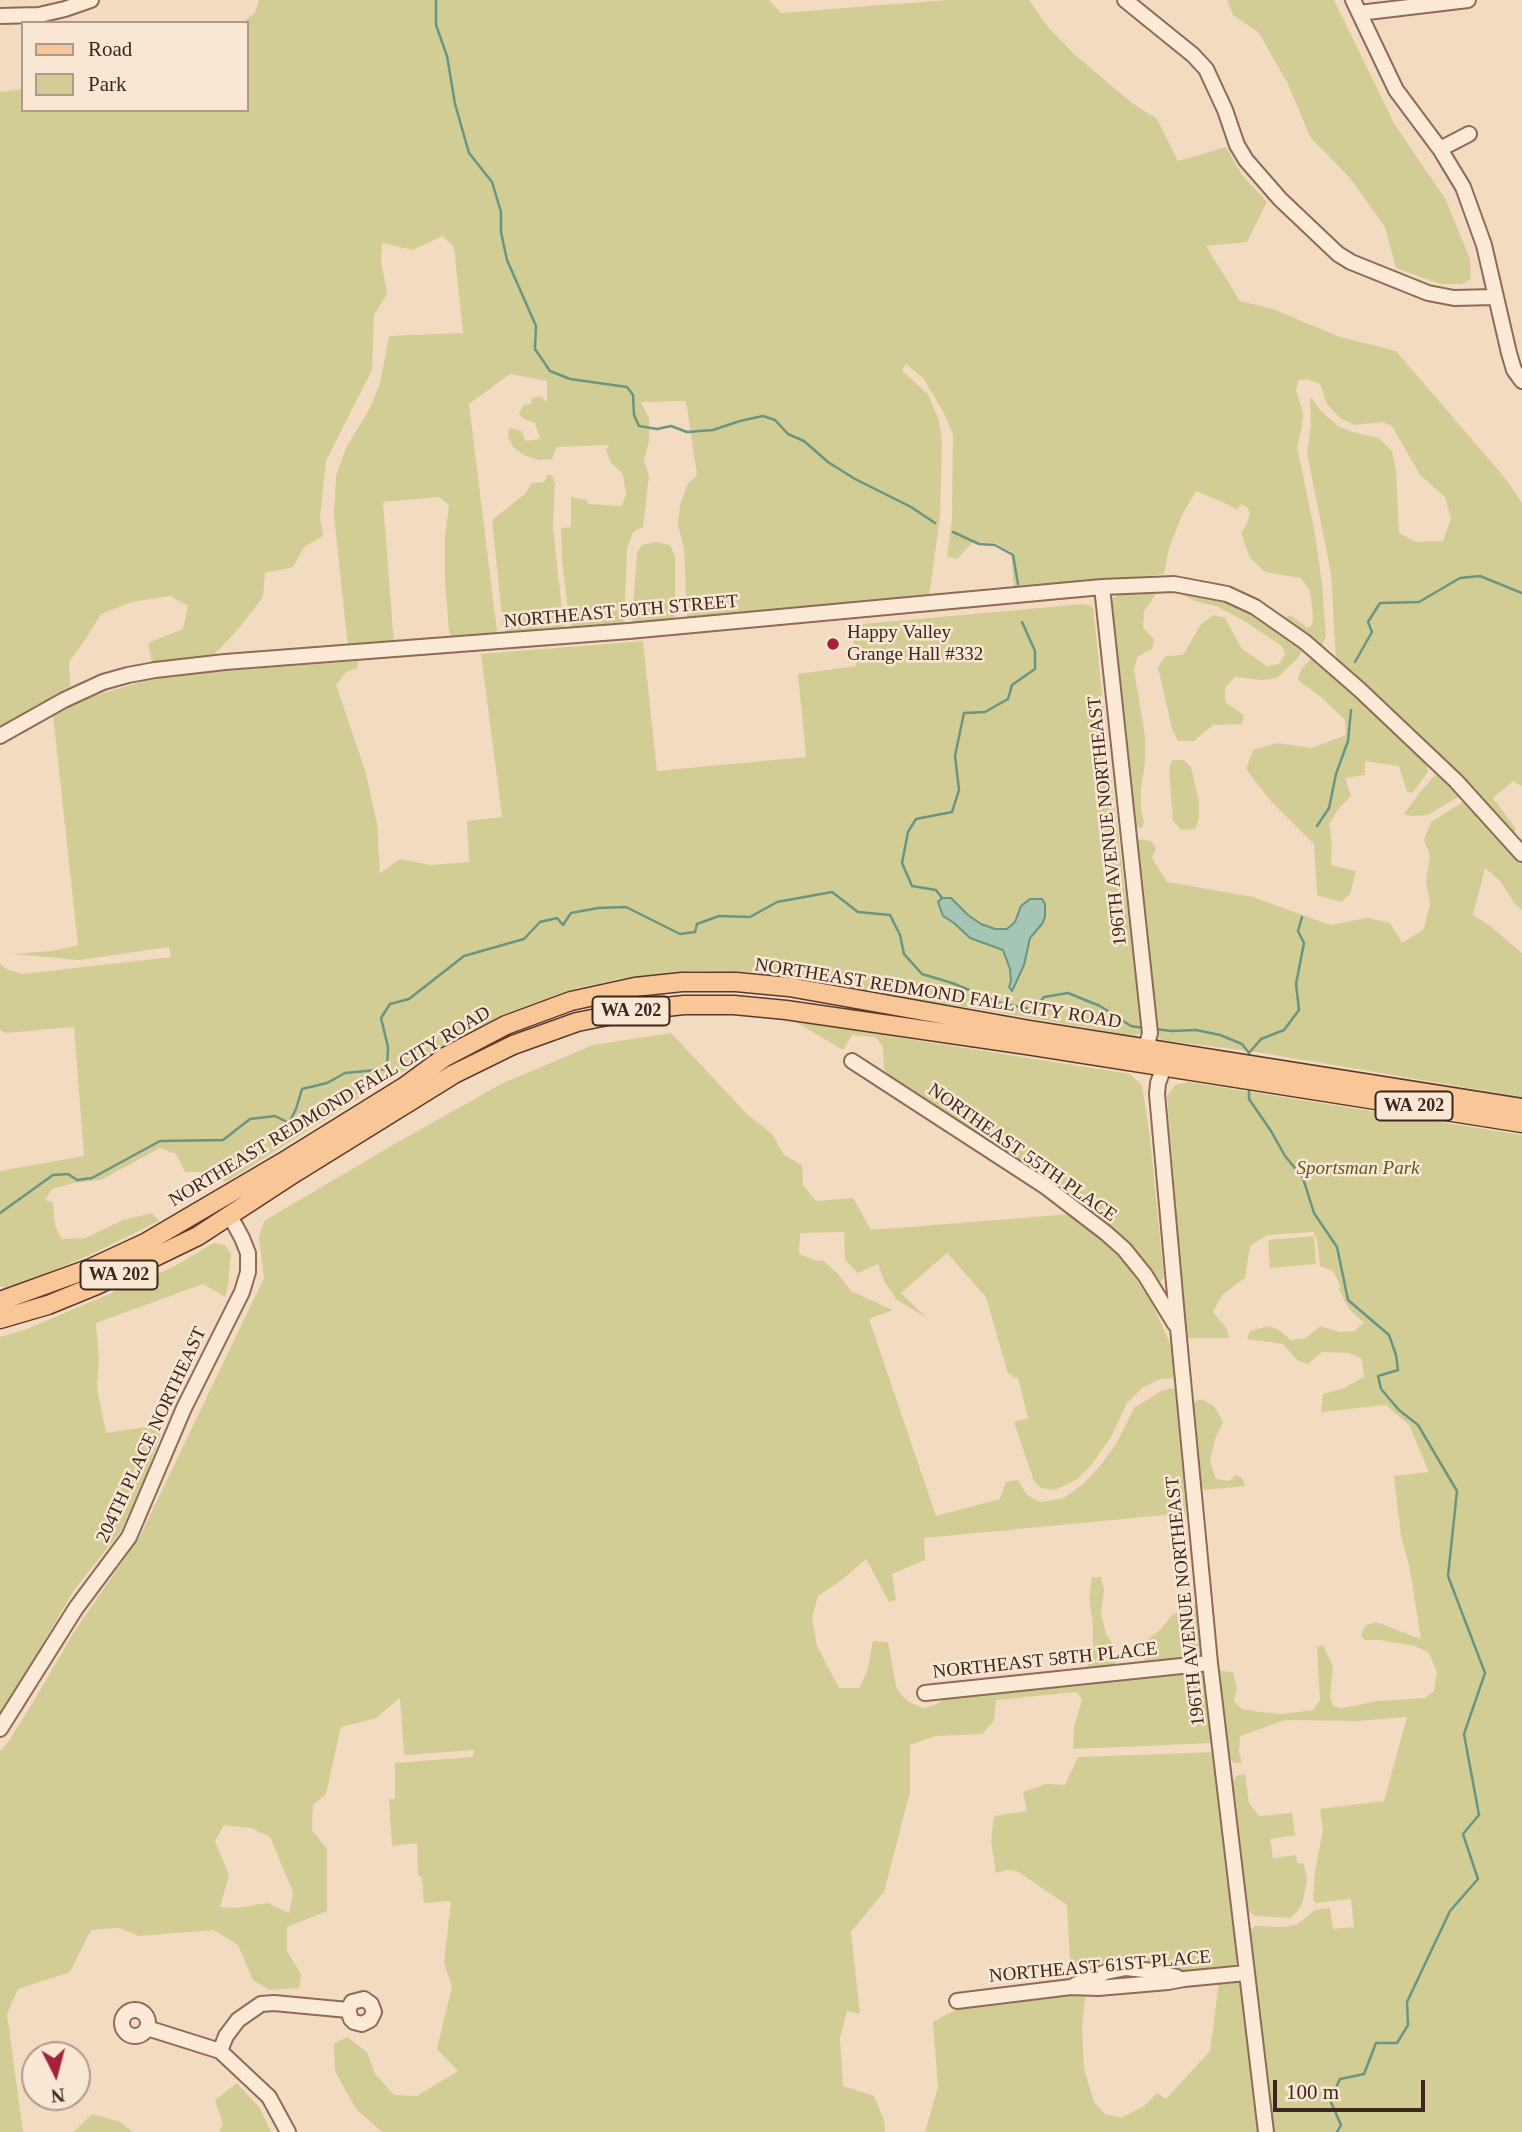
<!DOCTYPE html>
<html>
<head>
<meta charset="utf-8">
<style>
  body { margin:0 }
  #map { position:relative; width:1522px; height:2132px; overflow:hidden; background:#f3dbc2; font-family:"Times New Roman",serif }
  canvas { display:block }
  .legend { position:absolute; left:21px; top:21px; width:228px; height:91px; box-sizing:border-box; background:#f9e6d3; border:2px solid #ae998a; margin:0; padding:9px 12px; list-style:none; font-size:21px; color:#3d261d }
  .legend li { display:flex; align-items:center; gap:14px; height:35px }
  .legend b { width:35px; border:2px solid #ae998a }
  .north { position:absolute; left:21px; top:2041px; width:70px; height:70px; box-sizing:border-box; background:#f9e6d3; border:2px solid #ae998a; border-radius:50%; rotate:174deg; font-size:19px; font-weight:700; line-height:28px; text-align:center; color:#3d261d }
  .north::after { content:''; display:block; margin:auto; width:24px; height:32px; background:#a5203c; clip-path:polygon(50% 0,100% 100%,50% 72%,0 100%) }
  .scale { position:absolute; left:1273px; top:2080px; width:152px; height:32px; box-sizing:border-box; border:4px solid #3d261d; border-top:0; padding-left:9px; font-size:21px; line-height:24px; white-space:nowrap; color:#3d261d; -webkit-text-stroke:5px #f9e6d3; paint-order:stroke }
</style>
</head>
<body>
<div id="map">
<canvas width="1522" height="2132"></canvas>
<ul class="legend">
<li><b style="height:9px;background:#f9c797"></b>Road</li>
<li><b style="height:19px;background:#d2cd95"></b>Park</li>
</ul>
<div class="north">N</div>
<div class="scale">100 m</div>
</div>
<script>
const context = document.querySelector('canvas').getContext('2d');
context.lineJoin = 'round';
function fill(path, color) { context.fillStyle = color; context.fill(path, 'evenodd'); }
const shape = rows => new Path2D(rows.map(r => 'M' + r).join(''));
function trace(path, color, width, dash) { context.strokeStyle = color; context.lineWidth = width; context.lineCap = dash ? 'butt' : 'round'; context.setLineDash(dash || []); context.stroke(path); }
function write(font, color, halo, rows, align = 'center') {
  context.font = font + ' "Times New Roman",serif'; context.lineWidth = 5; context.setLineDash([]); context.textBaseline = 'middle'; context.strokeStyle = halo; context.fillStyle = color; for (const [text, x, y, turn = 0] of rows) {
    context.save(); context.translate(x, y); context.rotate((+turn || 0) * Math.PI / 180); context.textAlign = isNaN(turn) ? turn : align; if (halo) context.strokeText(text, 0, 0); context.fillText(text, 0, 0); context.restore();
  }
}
const green = shape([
  [259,0,769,0,781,13,947,0,1029,0,1048,27,1074,54,1132,103,1157,119,1178,161,1226,147,1242,175,1267,202,1247,242,1206,246,1240,301,1273,309,1340,337,1396,351,1505,478,1522,503,1522,786,1513,781,1493,798,1516,829,1513,833,1435,750,1336,661,1331,573,1307,453,1311,427,1310,398,1312,398,1320,410,1338,426,1352,432,1379,438,1392,451,1396,472,1399,533,1417,542,1443,541,1451,519,1445,497,1420,475,1392,426,1383,422,1354,425,1340,418,1327,404,1320,384,1307,379,1298,381,1296,390,1303,412,1302,427,1297,446,1315,534,1322,583,1326,637,1322,645,1313,642,1285,617,1290,615,1308,628,1312,625,1313,616,1310,591,1301,578,1265,572,1250,558,1241,533,1247,524,1250,513,1247,507,1241,504,1237,510,1227,504,1196,491,1182,515,1169,548,1164,574,1014,589,1011,551,1007,550,996,543,973,542,957,559,947,557,952,519,953,434,944,413,923,378,906,364,902,371,928,394,939,421,942,441,940,517,929,597,785,608,692,619,687,618,684,548,678,525,680,505,687,485,697,475,686,401,641,402,649,418,649,441,644,460,649,476,643,527,633,532,627,549,624,625,575,630,570,624,562,562,561,528,571,527,571,497,587,500,588,504,622,506,626,494,623,474,611,463,606,450,609,445,557,447,552,459,538,460,524,455,513,447,508,436,509,428,522,431,525,441,540,439,535,423,522,418,519,413,524,405,531,404,532,398,541,396,547,403,547,381,510,374,469,404,497,631,493,637,452,638,449,631,445,580,445,537,449,505,439,497,383,502,394,644,348,647,334,516,336,476,346,448,370,408,380,384,389,336,463,333,454,247,442,236,413,250,382,243,381,260,387,294,374,315,372,370,326,461,320,517,323,536,304,547,293,567,265,573,263,597,240,627,214,655,152,663,148,643,183,629,188,606,170,596,132,602,101,614,85,640,69,662,70,686,0,727,0,92,23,89,23,110,247,110,247,23,242,23,255,13],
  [1227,0,1334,0,1395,125,1446,200,1470,259,1471,279,1462,284,1440,284,1396,268,1385,227,1350,178,1310,137,1288,84,1259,33,1233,15],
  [547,475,552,475,555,483,553,528,564,627,560,631,507,634,503,627,492,520,526,493,531,483,544,482],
  [656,542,670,545,675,557,675,617,672,620,635,624,632,620,637,553,642,545],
  [1176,588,1236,602,1299,643,1302,651,1298,658,1277,678,1262,680,1235,677,1225,688,1225,702,1244,715,1242,724,1213,725,1194,741,1178,741,1172,729,1158,667,1166,656,1183,655,1201,624,1214,615,1225,618,1242,649,1267,666,1279,664,1285,654,1282,646,1241,619,1216,606,1195,601,1173,590,1156,594,1144,611,1143,628,1154,639,1152,649,1138,656,1134,670,1145,736,1145,763,1141,788,1141,809,1144,822,1142,828,1139,828,1135,825,1133,812,1110,600,1124,591],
  [1084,604,1093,607,1112,788,1143,1032,1134,1036,973,1008,921,1001,816,981,749,972,692,971,619,979,573,989,502,1015,383,1083,226,1182,205,1172,185,1172,176,1154,160,1148,101,1180,74,1183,52,1189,45,1200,53,1202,55,1226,62,1239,85,1238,123,1220,152,1213,159,1221,92,1254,52,1271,5,1288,0,1286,0,1171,84,1156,74,1027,6,1033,0,1030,0,963,6,969,23,974,171,957,169,947,79,960,12,954,52,951,78,945,53,715,94,696,161,676,358,661,358,668,346,672,336,685,365,770,377,823,380,873,400,859,430,865,469,862,467,821,502,817,481,654,643,641,657,771,806,757,798,674,856,666,852,625],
  [1312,658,1426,761,1428,772,1412,793,1407,792,1399,766,1365,761,1365,775,1345,778,1351,796,1339,808,1329,824,1332,843,1331,865,1356,871,1350,894,1341,902,1317,895,1314,844,1269,799,1246,769,1253,750,1277,743,1312,748,1346,735,1345,720,1322,698,1298,680,1301,669],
  [1172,760,1184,760,1191,767,1199,801,1199,819,1195,829,1181,830,1173,821,1169,770],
  [1439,774,1459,792,1458,797,1428,815,1412,816,1404,814,1417,796,1435,775],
  [1463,802,1471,803,1522,864,1522,910,1515,904,1500,881,1485,868,1473,915,1489,925,1522,953,1522,1097,1257,1052,1161,1040,1157,1035,1153,1021,1137,846,1138,839,1151,841,1156,848,1152,858,1167,882,1253,897,1330,925,1367,918,1390,923,1402,943,1424,929,1430,904,1426,881,1430,855,1424,840,1431,822],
  [794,1021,1130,1074,1142,1085,1149,1129,1164,1277,1160,1282,1154,1279,1114,1232,1055,1185,1019,1159,891,1078,884,1069,883,1047,875,1037,852,1035,843,1050],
  [671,1033,747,1114,772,1134,784,1155,802,1165,803,1185,816,1201,853,1198,871,1230,1071,1214,1107,1243,1129,1268,1154,1307,1171,1346,1175,1378,1161,1379,1142,1388,1127,1403,1111,1437,1093,1463,1076,1480,1055,1490,1041,1488,1034,1481,1014,1422,1028,1418,1018,1377,1013,1378,1011,1373,1008,1374,986,1297,947,1253,901,1293,927,1318,897,1300,884,1281,878,1264,858,1273,845,1260,844,1232,800,1233,799,1254,814,1260,824,1261,838,1274,851,1291,893,1310,869,1319,936,1516,1000,1499,1006,1482,1018,1480,1027,1495,1041,1502,1064,1498,1083,1484,1100,1466,1116,1444,1134,1408,1163,1390,1177,1388,1186,1513,924,1538,925,1560,892,1574,896,1600,889,1602,866,1559,843,1579,818,1596,812,1618,817,1646,839,1688,859,1688,867,1672,873,1641,888,1642,896,1686,901,1695,909,1702,924,1708,935,1705,948,1697,1199,1672,1206,1674,1213,1743,1073,1749,1074,1728,1082,1699,1076,1692,996,1700,994,1721,982,1734,935,1736,910,1745,910,1792,884,1892,851,1932,860,2014,847,2011,840,2038,843,2086,874,2096,884,2120,885,2132,382,2132,356,2109,335,2071,334,2044,347,2037,367,2052,375,2074,394,2095,417,2096,458,2071,437,2049,452,1986,444,1963,451,1901,424,1903,422,1878,418,1875,417,1843,392,1846,389,1799,395,1799,395,1763,473,1757,474,1750,404,1755,400,1698,376,1718,341,1727,326,1794,313,1805,312,1830,327,1849,327,1911,287,1927,287,1951,301,1974,299,1988,269,1990,253,1980,238,1945,214,1930,139,1936,119,1928,91,1930,70,1972,18,1989,7,2014,23,2132,0,2132,0,1751,8,1742,32,1704,74,1632,140,1536,264,1278,259,1237,264,1221,398,1142,501,1084,593,1045],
  [224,1825,251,1828,270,1837,293,1892,289,1913,268,1903,236,1908,220,1907,229,1875,215,1841],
  [1188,1082,1522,1135,1522,2132,925,2132,938,2087,933,2022,959,2008,1089,1994,1085,1998,1082,2028,1084,2069,1094,2102,1105,2114,1121,2118,1144,2106,1157,2093,1166,2099,1210,2051,1219,1982,1236,1982,1242,1984,1258,2128,1272,2125,1250,1930,1255,1926,1283,1927,1296,1925,1315,1910,1330,1908,1333,1929,1354,1927,1351,1899,1316,1903,1313,1900,1315,1871,1323,1830,1320,1809,1384,1801,1407,1717,1357,1721,1285,1720,1240,1736,1239,1752,1242,1763,1234,1763,1228,1756,1220,1671,1233,1672,1237,1688,1234,1701,1242,1709,1261,1712,1282,1714,1313,1710,1320,1700,1317,1647,1323,1645,1333,1667,1330,1696,1333,1706,1342,1708,1378,1701,1425,1698,1434,1691,1437,1672,1429,1653,1415,1646,1380,1640,1364,1640,1361,1635,1366,1625,1376,1622,1421,1639,1409,1565,1401,1536,1394,1476,1429,1472,1409,1425,1386,1405,1321,1412,1323,1394,1344,1388,1364,1377,1362,1359,1349,1353,1322,1352,1308,1364,1298,1361,1283,1344,1247,1339,1250,1331,1269,1326,1279,1330,1291,1340,1306,1338,1320,1326,1339,1332,1354,1331,1364,1323,1349,1309,1339,1290,1340,1285,1333,1271,1320,1266,1317,1240,1313,1232,1267,1235,1250,1246,1245,1278,1222,1295,1213,1312,1227,1329,1229,1338,1186,1338,1167,1096,1175,1085],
  [1314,1236,1316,1264,1270,1268,1268,1240],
  [214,1243,225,1245,231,1254,228,1285,225,1297,203,1284,96,1323,99,1360,97,1388,106,1433,164,1424,144,1481,121,1531,74,1590,30,1666,0,1713,0,1337,27,1329,175,1266],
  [1200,1399,1214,1406,1223,1422,1215,1439,1210,1461,1216,1479,1229,1481,1236,1475,1242,1478,1245,1486,1205,1490,1200,1486,1193,1403],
  [1092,1577,1101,1577,1104,1590,1101,1613,1106,1633,1112,1644,1116,1667,1086,1670,1093,1651,1093,1624,1089,1598],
  [1196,1605,1203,1655,1144,1662,1147,1640,1161,1629,1172,1615],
  [1215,1752,1238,1962,1232,1968,1186,1973,1129,1964,1071,1980,1067,1905,1017,1871,1006,1870,996,1873,991,1841,994,1816,1027,1811,1023,1792,1046,1784,1065,1785,1078,1757],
  [1245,1774,1249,1803,1259,1816,1292,1813,1295,1835,1270,1839,1273,1858,1296,1855,1297,1863,1304,1864,1307,1880,1303,1901,1298,1911,1290,1918,1255,1916,1247,1910,1232,1782,1236,1776],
  [237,2083,260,2108,271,2132,219,2132,223,2125,215,2100],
  [92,2114,120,2122,133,2132,74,2132]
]);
const water = shape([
  [942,898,951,898,968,915,981,924,995,929,1007,929,1015,922,1021,906,1030,899,1042,899,1045,904,1045,917,1042,924,1030,938,1024,965,1012,991,1009,987,1011,981,1010,969,1003,950,970,938,954,923,943,916,938,902,942,898]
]);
const stream = shape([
  [436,0,436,25,447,56,455,104,469,153,492,182,501,212,501,232,507,260,536,326,535,349,550,371,570,379,627,387,633,395,634,415,639,426,657,429,671,426,687,432,713,430,740,421,763,416,775,420,788,434,804,441,828,462,855,479,911,507,935,523],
  [953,532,979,544,995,545,1013,555,1018,584],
  [1355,662,1372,632,1368,622,1380,603,1419,602,1460,578,1480,576,1522,593],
  [1317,826,1329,808,1336,774,1348,741,1351,710],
  [942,898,936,890,912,886,902,863,908,832,916,819,952,812,959,790,955,756,964,713,985,712,1008,699,1012,685,1035,669,1035,651,1022,622],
  [1154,1029,1172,1031,1196,1030,1220,1035,1242,1044,1249,1053,1249,1057],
  [1249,1053,1261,1039,1284,1030,1299,1010,1296,984,1304,943,1298,931,1302,917],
  [1249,1088,1249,1099,1271,1131,1285,1156,1303,1178,1314,1213,1337,1247,1348,1300,1389,1335,1396,1355,1398,1370,1378,1376,1381,1389,1399,1410,1418,1425,1457,1491,1448,1576,1485,1673,1464,1734,1479,1815,1463,1834,1478,1879,1450,1911,1407,2002,1408,2025,1397,2043,1376,2043,1364,2074,1340,2079,1330,2100,1341,2125,1337,2132],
  [0,1213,53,1175,68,1174,77,1180,92,1178,160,1141,223,1140,250,1119,275,1116,289,1123,296,1109,302,1089,327,1083,345,1073,387,1069,388,1047,381,1018,390,1004,409,999,464,956,524,939,540,922,557,918,563,925,571,913,598,908,626,907,680,934,695,932,697,924,719,916,750,917,777,902,832,892,858,912,890,915,900,935,904,954,922,974,952,983,1001,1003,1034,1010,1044,997,1068,993,1100,1006,1131,1026,1144,1028]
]);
const minor = shape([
  [1125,0,1193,55,1206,69,1225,110,1237,145,1246,160,1280,199,1338,254,1351,262,1428,293,1454,298,1494,297],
  [1353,0,1396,90,1440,149,1463,187,1484,245,1509,353,1514,370,1522,381],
  [1359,13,1468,0],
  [0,16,39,15,65,9,91,0],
  [1440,149,1469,134],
  [1102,587,1150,1033,1148,1041,1143,1048],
  [0,736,64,700,103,682,128,675,155,670,225,662,629,631,1102,587,1174,584,1227,594,1255,607,1305,642,1360,690,1456,781,1522,854],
  [852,1061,1046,1187,1106,1233,1124,1249,1145,1275,1175,1324],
  [1164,1067,1158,1083,1157,1094,1178,1328,1210,1663,1266,2132],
  [925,1693,1210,1663],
  [0,1729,76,1608,129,1537,184,1408,242,1292,248,1272,248,1253,242,1238,230,1216],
  [1075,1985,1106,1972,1126,1968,1153,1971,1177,1977],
  [957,2001,1071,1987,1098,1988,1168,1982,1184,1979,1246,1973],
  '122 2023a13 13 0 1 1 26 0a13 13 0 1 1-26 0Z',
  [147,2028,220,2051,269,2097,288,2132],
  [220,2051,226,2036,238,2020,261,2004,274,2003,348,2010,351,2019,354,2022,362,2024,370,2020,374,2012,371,2004,364,1999,352,2002,348,2010]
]);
const major = shape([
  [0,1301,91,1268,145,1243,288,1159,404,1087,445,1057,506,1025,571,1001,635,987,682,982,736,982,789,987,1030,1030,1522,1108],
  [0,1319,48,1305,97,1285,198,1236,296,1172,454,1074,513,1045,577,1022,638,1010,684,1005,734,1005,786,1010,1027,1045,1522,1123]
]);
const markers = [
  [833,644,7,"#a5203c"]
];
const shields = [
  [631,1011,77],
  [1414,1106,77],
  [119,1275,77]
];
const shieldNames = [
  ["WA 202",631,1011],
  ["WA 202",1414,1106],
  ["WA 202",119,1275]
];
const streetNames = [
  ["NORTHEAST 50TH STREET",621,612,-5],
  ["196TH AVENUE NORTHEAST",1108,821,-96],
  ["NORTHEAST REDMOND FALL CITY ROAD",938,994,9],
  ["NORTHEAST REDMOND FALL CITY ROAD",330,1107,-31],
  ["NORTHEAST 55TH PLACE",1022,1153,35],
  ["204TH PLACE NORTHEAST",152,1435,-65],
  ["196TH AVENUE NORTHEAST",1186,1601,-96],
  ["NORTHEAST 58TH PLACE",1045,1661,-6],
  ["NORTHEAST 61ST PLACE",1100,1967,-5]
];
const poiNames = [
  ["Happy Valley",847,633],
  ["Grange Hall #332",847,655]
];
const parkNames = [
  ["Sportsman Park",1358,1169]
];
fill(green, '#d2cd95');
fill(water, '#a5c5b5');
trace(water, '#6a9582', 2);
trace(stream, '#6a9582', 2.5);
trace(minor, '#8f6a57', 18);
trace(major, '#5c392c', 21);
trace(minor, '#fcead7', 14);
trace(major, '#f9c797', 18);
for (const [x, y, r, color] of markers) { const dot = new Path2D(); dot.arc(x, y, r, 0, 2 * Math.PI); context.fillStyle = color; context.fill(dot); trace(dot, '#f9e6d3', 2.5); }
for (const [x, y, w] of shields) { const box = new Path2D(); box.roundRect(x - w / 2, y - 14.5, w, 29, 5); context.fillStyle = '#f9e6d3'; context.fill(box); trace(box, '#3d261d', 2); }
write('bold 18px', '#3d261d', null, shieldNames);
write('19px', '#3d261d', '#f9e6d3', streetNames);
write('19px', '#3d261d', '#f9e6d3', poiNames, 'left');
write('italic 19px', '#595c21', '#f9e6d3', parkNames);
</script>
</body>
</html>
